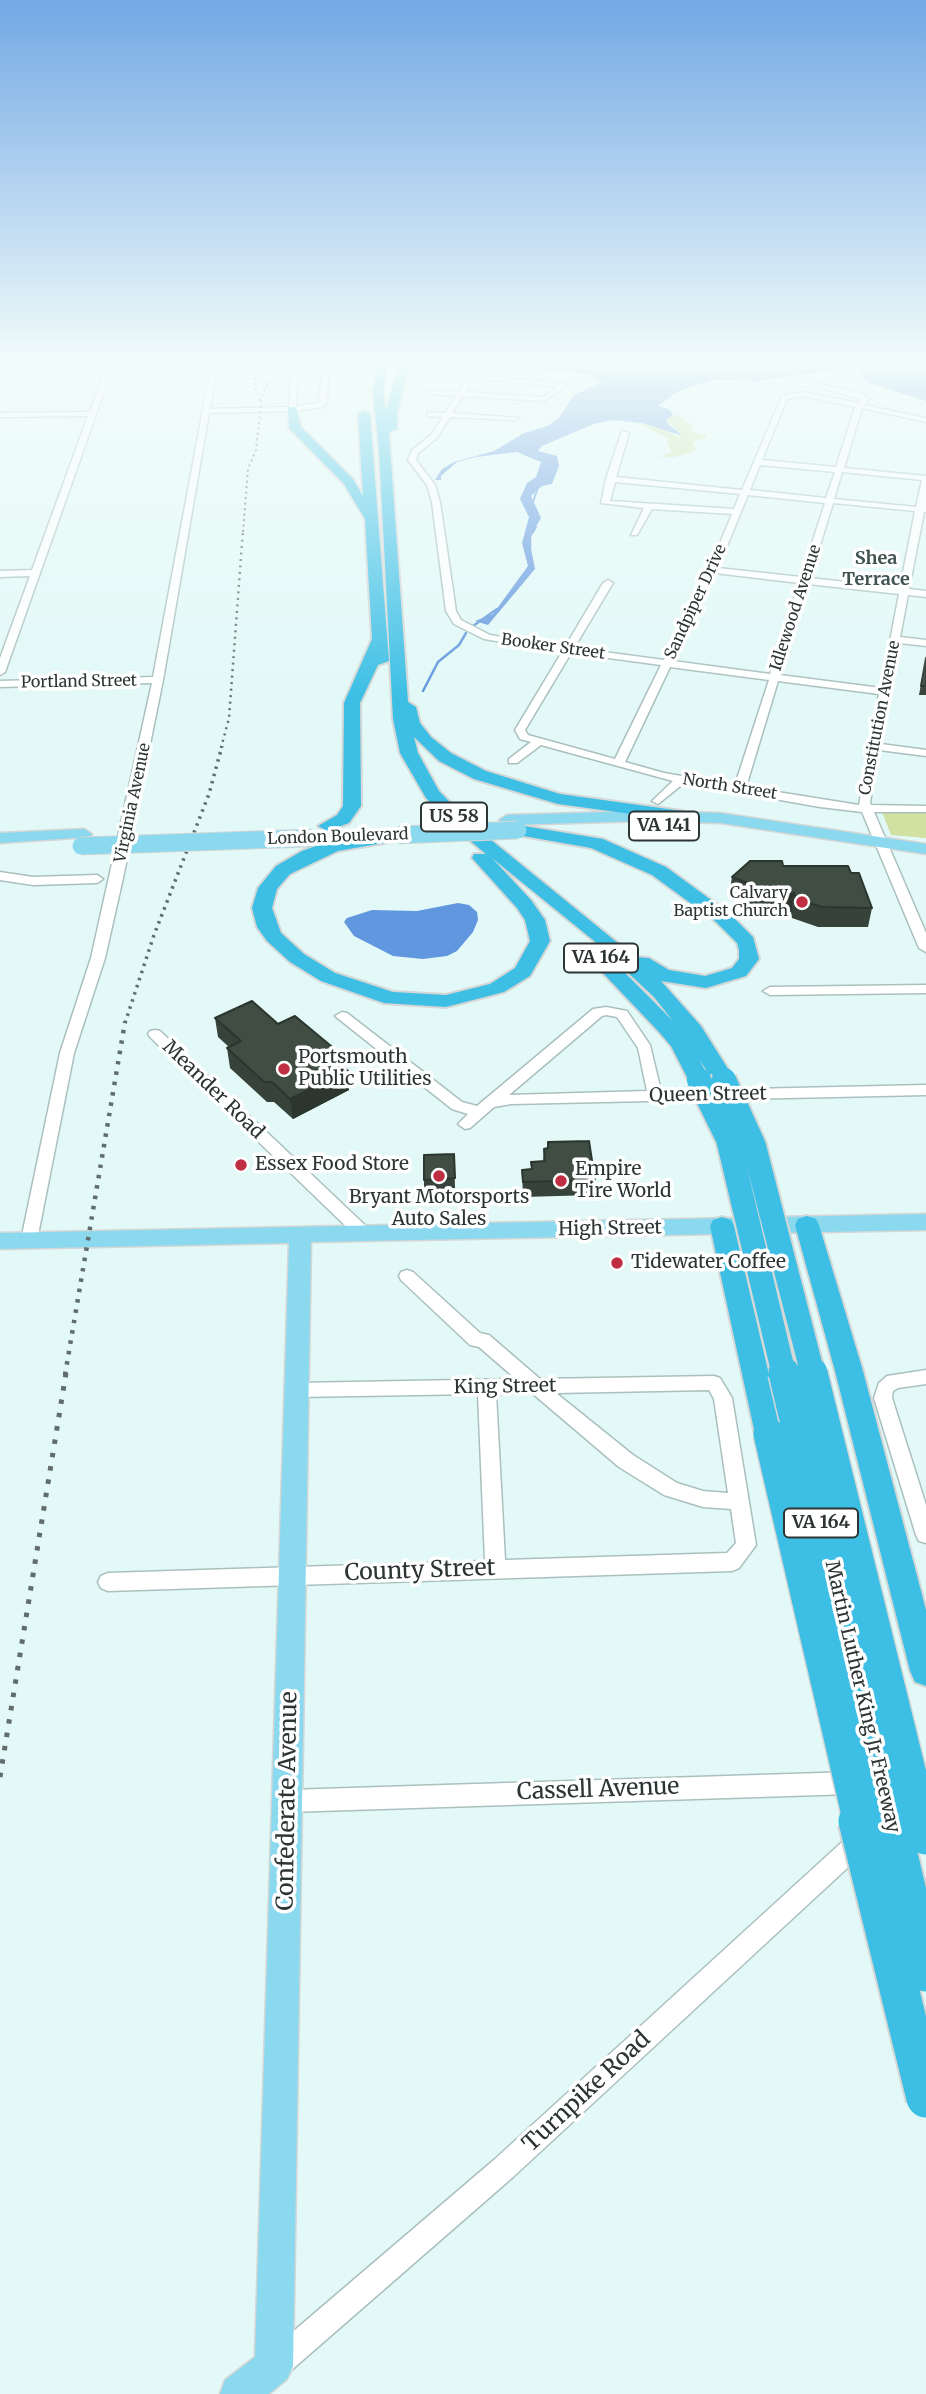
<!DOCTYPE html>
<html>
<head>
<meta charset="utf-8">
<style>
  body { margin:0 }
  canvas { display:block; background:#e2f9f7 }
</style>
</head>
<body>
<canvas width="926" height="2394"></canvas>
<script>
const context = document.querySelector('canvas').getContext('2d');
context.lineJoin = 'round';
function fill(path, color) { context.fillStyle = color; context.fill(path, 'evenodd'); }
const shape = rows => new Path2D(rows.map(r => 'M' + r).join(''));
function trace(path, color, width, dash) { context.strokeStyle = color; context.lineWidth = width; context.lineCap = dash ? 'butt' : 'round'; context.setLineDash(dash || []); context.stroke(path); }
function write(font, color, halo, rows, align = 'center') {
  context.font = font + ' Merriweather,serif'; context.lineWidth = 7; context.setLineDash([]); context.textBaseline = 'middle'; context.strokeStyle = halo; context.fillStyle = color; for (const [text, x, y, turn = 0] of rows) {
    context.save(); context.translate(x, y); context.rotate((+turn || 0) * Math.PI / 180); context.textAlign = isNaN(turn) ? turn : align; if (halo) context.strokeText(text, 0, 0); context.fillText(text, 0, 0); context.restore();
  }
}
const green = shape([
  [673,415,683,418,694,428,691,430,695,433,706,435,706,438,693,442,696,450,691,452,674,457,660,457,672,452,667,442,669,439,638,423,665,429,678,437,682,435,666,420],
  [882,812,926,812,926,838,891,835]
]);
const water = shape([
  [527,361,926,361,926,401,870,383,859,375,863,371,852,368,757,381,711,380,677,392,658,406,669,409,673,415,666,420,668,424,683,436,642,423,613,420,596,423,542,446,538,451,557,456,559,466,552,484,542,486,531,496,541,518,529,538,535,569,488,625,475,621,493,614,528,566,522,543,529,517,520,499,527,483,536,477,541,462,517,452,476,457,457,462,441,476,441,480,435,480,442,469,454,462,494,451,524,433,548,426,559,418,574,395,602,382,588,374,503,366],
  [458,903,469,905,477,912,478,920,473,932,457,951,447,956,423,959,393,956,354,936,344,922,347,918,372,910,417,911]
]);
const streamFar1 = shape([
  [533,502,539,484],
  [533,532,536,527]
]);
const stream = shape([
  [530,548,530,536,534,530],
  [473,626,497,609],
  [423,691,438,662,459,645,466,633]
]);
const minor = shape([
  [3,361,10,361,0,377,0,368,3,361],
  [108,361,115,361,5,672,0,675,0,658,30,576,0,577,0,571,32,570,88,416,0,417,0,413,90,412,108,361],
  [212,361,218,361,210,409,289,407,292,361,298,361,296,406,318,403,323,370,352,361,364,361,328,372,327,403,323,407,292,411,209,413,163,680,123,878,105,958,74,1053,37,1240,35,1244,29,1246,23,1244,21,1240,60,1053,91,958,152,683,0,687,0,681,153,677,212,361],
  [435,361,441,361,440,370,444,372,568,384,545,401,463,396,452,413,519,418,515,420,450,417,437,438,418,453,416,460,435,485,440,502,456,611,461,620,490,635,565,647,603,583,608,580,613,583,574,648,664,660,712,562,732,514,652,509,637,535,631,535,644,508,601,503,606,479,622,431,629,433,616,477,742,490,782,396,804,392,858,403,861,399,814,386,816,383,862,394,869,399,864,405,926,418,926,422,862,408,844,468,926,476,926,512,924,512,909,589,926,591,926,597,908,595,900,637,926,640,926,646,899,643,881,744,926,750,926,756,879,750,870,802,871,805,926,806,926,812,874,812,926,933,926,952,919,948,862,812,820,807,684,783,658,804,652,801,673,781,541,745,517,763,509,763,509,759,531,742,520,739,515,730,562,652,484,639,454,624,446,611,432,502,427,485,408,460,412,450,431,435,443,417,428,416,428,412,445,413,456,396,430,394,428,391,459,392,467,378,440,375,434,371,435,361],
  [474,379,559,386,543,397,465,392,474,379],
  [804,396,855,407,836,467,762,460,787,399,804,396],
  [760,465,835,472,826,498,750,490,760,465],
  [842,472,922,480,916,507,834,499,842,472],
  [615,482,740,494,734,509,610,501,615,482],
  [748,495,825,503,801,577,718,568,748,495],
  [833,503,915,511,900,588,810,578,833,503],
  [715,573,799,583,770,674,673,661,715,573],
  [808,584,899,594,881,688,780,675,808,584],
  [571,653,661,665,615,759,528,735,525,730,571,653],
  [670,667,769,680,735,785,664,773,625,762,670,667],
  [778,681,879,694,859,805,746,787,778,681],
  [0,872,33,877,97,875,103,879,97,883,33,885,0,880,0,872],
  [926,985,926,993,770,995,763,991,770,987,926,985],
  [606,1007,627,1011,650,1045,661,1091,926,1085,926,1095,511,1104,494,1107,470,1128,465,1129,458,1124,468,1114,452,1109,335,1016,342,1012,347,1013,462,1102,477,1106,593,1009,606,1007],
  [606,1015,617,1017,638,1048,647,1091,509,1095,602,1016,606,1015],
  [155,1030,160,1031,369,1229,371,1233,369,1237,357,1237,150,1037,148,1034,150,1031,155,1030],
  [407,1270,413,1272,480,1333,489,1335,540,1379,714,1376,720,1378,732,1398,756,1545,739,1568,732,1571,108,1591,101,1588,98,1582,101,1576,108,1573,485,1561,478,1394,296,1397,290,1395,287,1390,290,1385,296,1383,516,1379,479,1347,470,1345,401,1280,399,1276,401,1272,407,1270],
  [709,1390,714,1399,728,1493,703,1491,677,1483,633,1455,556,1393,709,1390],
  [532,1393,619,1467,664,1495,703,1507,731,1509,736,1543,727,1553,505,1560,496,1394,532,1393],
  [926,1370,926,1384,898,1388,893,1391,892,1398,926,1505,926,1543,919,1541,916,1535,874,1398,879,1383,887,1376,926,1370],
  [852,1772,860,1775,863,1783,860,1791,852,1794,288,1812,280,1809,277,1801,280,1793,288,1790,852,1772],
  [861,1829,869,1832,872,1840,869,1848,513,2177,288,2373,278,2377,268,2373,264,2363,268,2353,495,2159,853,1832,861,1829]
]);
const major = shape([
  [644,811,720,813,926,844,926,854,720,823,644,821,507,825,499,820,507,815,644,811],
  [84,829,92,834,90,837,0,843,0,833,84,829],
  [386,830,392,832,392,838,311,843,303,838,311,833,386,830],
  [926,1214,926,1230,311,1242,293,2366,287,2379,269,2394,220,2394,225,2380,255,2357,289,1243,0,1249,0,1233,926,1214]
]);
const highway = shape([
  [377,361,387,361,383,391,386,411,400,361,410,361,397,413,397,429,389,432,408,702,416,707,420,723,431,737,451,753,486,771,560,794,682,811,691,816,682,821,558,804,474,779,439,761,414,737,418,753,439,791,469,822,635,957,649,958,669,970,705,976,732,968,739,959,739,950,737,943,715,921,652,875,591,848,512,834,509,830,512,826,518,825,603,839,666,867,729,913,753,937,759,959,746,976,706,988,661,981,701,1026,735,1080,732,1085,716,1085,699,1059,710,1080,707,1085,691,1085,671,1046,659,1032,581,950,584,946,598,946,673,1021,654,997,593,940,492,858,531,900,545,920,550,941,530,976,504,992,446,1007,384,1003,321,981,290,962,267,941,257,927,252,908,258,888,276,866,302,851,327,842,399,829,406,831,408,835,406,839,338,851,290,874,277,889,272,908,281,933,304,954,335,973,393,992,446,995,490,984,515,968,530,941,525,920,517,908,472,858,474,854,486,854,457,830,426,798,400,753,393,719,379,450,373,391,377,361],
  [288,407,296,407,301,427,353,479,363,496,358,414,364,411,370,414,389,661,378,665,360,703,361,806,349,823,327,831,318,826,337,815,343,806,344,703,372,639,365,519,344,484,289,428,288,407],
  [807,1216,816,1219,819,1225,863,1371,926,1610,926,1686,915,1682,910,1671,835,1371,795,1225,798,1219,807,1216],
  [722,1217,731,1220,734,1226,783,1434,779,1442,769,1446,759,1442,755,1434,710,1226,713,1220,722,1217]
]);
const railFar4 = shape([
  [256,361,255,388,260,401],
  [243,532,248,469,256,450,262,395,268,384,284,374,329,361]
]);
const railFar3 = shape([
  [221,748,229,718,243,530]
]);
const railFar2 = shape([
  [125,1023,154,935,209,794,222,746]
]);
const railFar1 = shape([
  [65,1375,125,1022]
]);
const rail = shape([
  [0,1777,66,1373]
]);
const majorBridge = shape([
  [399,835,518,830],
  [81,846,311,838]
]);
const highwayBridgeFar2 = shape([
  [699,1080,728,1139,784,1375],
  [724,1080,754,1146,813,1375]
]);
const highwayBridgeFar1 = shape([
  [784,1373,891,1823],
  [812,1373,923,1823],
  [769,1434,859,1823]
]);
const highwayBridge = shape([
  [858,1821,926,2098],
  [890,1821,926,1972],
  [923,1821,926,1835]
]);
const wall = shape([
  [926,656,926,695,919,695],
  [783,866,851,873,872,908,868,927,818,927,792,918,791,912,779,915,729,896,732,877],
  [215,1018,278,1024,337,1051,338,1062,349,1090,293,1119,274,1102,267,1102,230,1068,227,1048,229,1047,218,1037],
  [548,1142,595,1180,594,1195,523,1197,522,1170,531,1169,531,1162,543,1161,544,1149,547,1148],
  [454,1154,455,1188,424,1190,424,1155]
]);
const shadedWall = shape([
  [794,893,791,912,779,915,782,896],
  [337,1051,338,1071,329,1055],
  [348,1071,349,1090,293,1119,290,1099]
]);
const building = shape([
  [926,658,926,686,921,686,926,658],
  [750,861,782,861,783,866,848,866,851,873,859,873,872,908,822,907,796,899,794,893,782,896,732,877,750,861],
  [252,1001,278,1024,295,1016,337,1051,329,1055,348,1071,290,1099,272,1082,264,1082,227,1048,241,1041,215,1018,252,1001],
  [589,1141,595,1180,523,1182,522,1170,532,1169,531,1162,545,1161,544,1149,548,1148,548,1142,589,1141],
  [454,1154,455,1178,424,1180,424,1155,454,1154]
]);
const markers = [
  [802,902,7,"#bf2f41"],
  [284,1069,7,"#bf2f41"],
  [241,1165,7,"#bf2f41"],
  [439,1176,7,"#bf2f41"],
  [561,1181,7,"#bf2f41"],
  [617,1263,7,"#bf2f41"]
];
const farStreetnames = [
  ["Sandpiper Drive",696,602,-65],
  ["Idlewood Avenue",796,608,-72],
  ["Booker Street",553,647,8],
  ["Portland Street",79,682,-1],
  ["Constitution Avenue",880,718,-79],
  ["North Street",730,787,9],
  ["Virginia Avenue",133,803,-78],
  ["London Boulevard",338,837,-2]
];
const farPoinames = [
  ["Calvary",788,893],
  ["Baptist Church",788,911]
];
const farNeighbourhoodnames = [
  ["Shea",876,559],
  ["Terrace",876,580]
];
const shields = [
  [454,817,66],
  [664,826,70],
  [601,958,74],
  [821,1523,74]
];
const shieldNames = [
  ["US 58",454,817],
  ["VA 141",664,826],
  ["VA 164",601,958],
  ["VA 164",821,1523]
];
const poiNames = [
  ["Portsmouth",298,1058],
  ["Public Utilities",298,1080],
  ["Essex Food Store",255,1165],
  ["Empire",575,1170],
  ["Tire World",575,1192],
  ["Bryant Motorsports",439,1198,"center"],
  ["Auto Sales",439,1220,"center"],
  ["Tidewater Coffee",631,1263]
];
const streetNames = [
  ["Meander Road",213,1090,44],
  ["Queen Street",708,1095,-1],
  ["High Street",610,1229,-1],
  ["King Street",505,1387,-1],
  ["Martin Luther King Jr Freeway",862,1697,77]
];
const nearStreetnames = [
  ["County Street",420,1571,-2],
  ["Cassell Avenue",598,1790,-2],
  ["Confederate Avenue",288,1801,-89],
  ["Turnpike Road",587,2092,-43]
];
fill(green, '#d0e1a1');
fill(water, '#6197de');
trace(streamFar1, '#6197de', 2);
trace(stream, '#6197de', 2.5);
trace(minor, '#aac0be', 3);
trace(major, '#d5d7d6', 3);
trace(highway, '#d5d7d6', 4);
fill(minor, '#fff');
fill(major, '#8bd9ef');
fill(highway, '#3dbfe5');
trace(railFar4, '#616d6c', 2, [2, 3.5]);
trace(railFar3, '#616d6c', 2.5, [2, 4.5]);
trace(railFar2, '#616d6c', 3.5, [2.5, 5]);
trace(railFar1, '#616d6c', 4.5, [3.5, 7]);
trace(rail, '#616d6c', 5, [4.5, 9]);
trace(majorBridge, '#d5d7d6', 19, []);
trace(highwayBridgeFar2, '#d5d7d6', 28, []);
trace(highwayBridgeFar1, '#d5d7d6', 34, []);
trace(highwayBridge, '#d5d7d6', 43, []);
trace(majorBridge, '#8bd9ef', 17);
trace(highwayBridgeFar2, '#3dbfe5', 24);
trace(highwayBridgeFar1, '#3dbfe5', 31);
trace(highwayBridge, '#3dbfe5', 39);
fill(wall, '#36423a');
fill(shadedWall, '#2c362f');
fill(building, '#3f4d43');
trace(building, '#2c362f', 2);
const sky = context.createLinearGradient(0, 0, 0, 697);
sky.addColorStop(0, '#72a8e4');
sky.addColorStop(0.52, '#f2fcfb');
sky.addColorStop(1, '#f2fcfb00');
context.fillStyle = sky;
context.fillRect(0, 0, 926, 697);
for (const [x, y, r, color] of markers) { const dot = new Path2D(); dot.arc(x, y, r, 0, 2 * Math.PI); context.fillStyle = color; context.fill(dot); trace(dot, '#fff', 2.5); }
write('16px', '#2d3534', '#fff', farStreetnames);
write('16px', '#2d3534', '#fff', farPoinames, 'right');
write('bold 18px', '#3f5350', '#fff', farNeighbourhoodnames);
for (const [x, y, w] of shields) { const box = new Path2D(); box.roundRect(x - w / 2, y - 14.5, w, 29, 5); context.fillStyle = '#fff'; context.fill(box); trace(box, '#2d3534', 2); }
write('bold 18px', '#2d3534', null, shieldNames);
write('19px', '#2d3534', '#fff', poiNames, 'left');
write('19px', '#2d3534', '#fff', streetNames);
write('23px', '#2d3534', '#fff', nearStreetnames);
</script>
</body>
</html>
